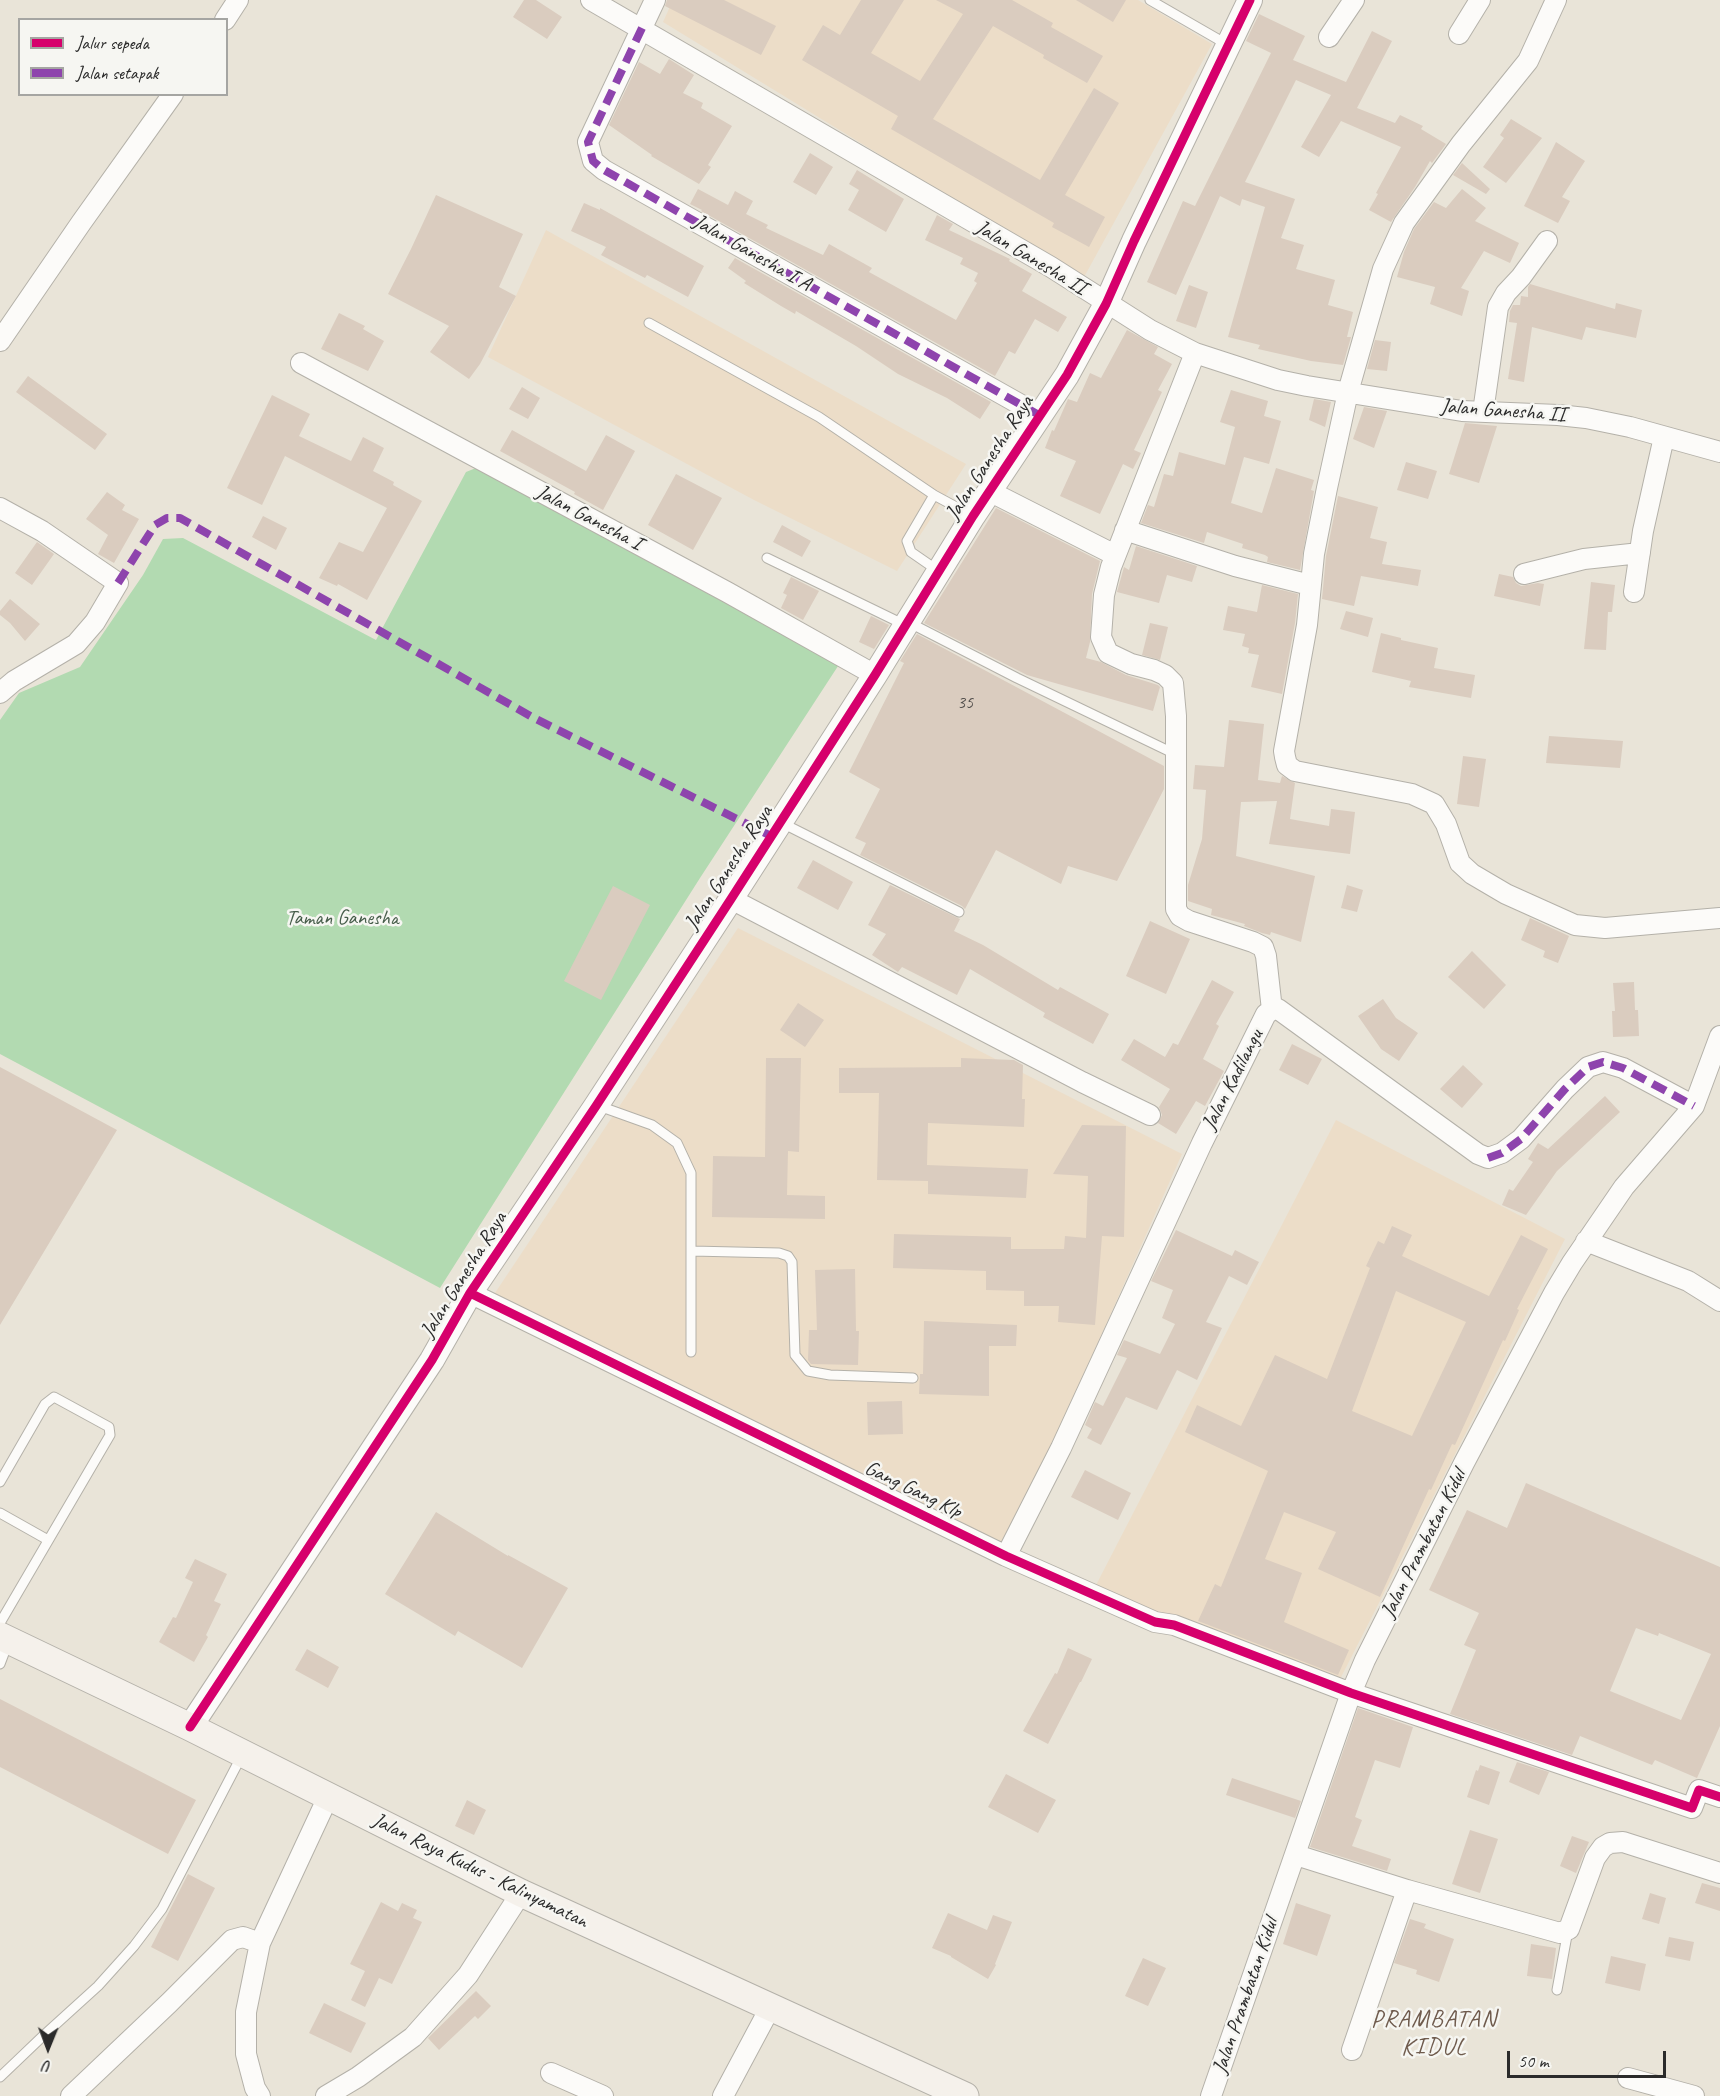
<!DOCTYPE html>
<html>
<head>
<meta charset="utf-8">
<style>
  body { margin:0 }
  #map { position:relative; width:1720px; height:2096px; overflow:hidden; background:#e9e4d8; font-family:Caveat,sans-serif }
  canvas { display:block }
  .legend { position:absolute; left:18px; top:18px; width:210px; height:78px; box-sizing:border-box; background:#f6f6f2; border:2px solid #a5a5a2; margin:0; padding:8px 10px; list-style:none; font-size:18px; color:#2b2b2b }
  .legend li { display:flex; align-items:center; gap:12px; height:30px }
  .legend b { width:30px; border:2px solid #a5a5a2 }
  .north { position:absolute; left:18px; top:2018px; width:60px; height:60px; -webkit-text-stroke:4px #f6f6f2; paint-order:stroke; rotate:181deg; font-size:16px; font-weight:700; line-height:24px; text-align:center; color:#2b2b2b }
  .north::after { content:''; display:block; margin:auto; width:21px; height:27px; background:#2b2b2b; clip-path:polygon(50% 0,100% 100%,50% 72%,0 100%) }
  .scale { position:absolute; left:1507px; top:2051px; width:159px; height:27px; box-sizing:border-box; border:3px solid #2b2b2b; border-top:0; padding-left:8px; font-size:18px; line-height:21px; white-space:nowrap; color:#2b2b2b; -webkit-text-stroke:4px #f6f6f2; paint-order:stroke }
</style>
</head>
<body>
<div id="map">
<canvas width="1720" height="2096"></canvas>
<ul class="legend">
<li><b style="height:8px;background:#d6006c"></b>Jalur sepeda</li>
<li><b style="height:8px;background:#8e44ad"></b>Jalan setapak</li>
</ul>
<div class="north">U</div>
<div class="scale">50 m</div>
</div>
<script>
const context = document.querySelector('canvas').getContext('2d');
context.lineJoin = 'round';
function fill(path, color) { context.fillStyle = color; context.fill(path, 'evenodd'); }
const shape = rows => new Path2D(rows.map(r => 'M' + r).join(''));
function trace(path, color, width, dash) { context.strokeStyle = color; context.lineWidth = width; context.lineCap = dash ? 'butt' : 'round'; context.setLineDash(dash || []); context.stroke(path); }
function write(font, color, halo, rows, align = 'center') {
  context.font = font + ' Caveat,sans-serif'; context.lineWidth = 5; context.setLineDash([]); context.textBaseline = 'middle'; context.strokeStyle = halo; context.fillStyle = color; for (const [text, x, y, turn = 0] of rows) {
    context.save(); context.translate(x, y); context.rotate((+turn || 0) * Math.PI / 180); context.textAlign = isNaN(turn) ? turn : align; if (halo) context.strokeText(text, 0, 0); context.fillText(text, 0, 0); context.restore();
  }
}
const built = shape([
  [673,0,1138,0,1212,44,1083,279,663,22],
  [546,230,966,464,897,571,754,500,488,357],
  [738,928,1182,1154,1005,1551,493,1296],
  [1336,1120,1565,1239,1337,1685,1094,1589]
]);
const green = shape([
  [476,468,840,663,700,878,440,1288,0,1054,0,720,19,693,80,667,143,575,163,539,183,538,376,640,466,472]
]);
const building = shape([
  [524,0,536,0,562,17,547,39,513,17],
  [667,0,724,0,776,26,761,55,665,6],
  [861,0,904,0,871,53,920,81,963,14,936,0,1012,0,1053,23,1051,27,1103,56,1087,83,1043,58,1044,55,993,26,933,119,1040,180,1094,88,1119,103,1065,195,1105,217,1089,247,1052,227,1054,223,891,129,898,116,802,60,823,25,840,35],
  [1076,0,1126,0,1113,22],
  [1259,14,1305,36,1293,60,1346,82,1372,31,1392,41,1357,108,1395,123,1400,115,1423,126,1421,129,1446,144,1432,163,1430,161,1415,187,1391,222,1369,210,1378,194,1376,193,1401,147,1341,121,1319,157,1301,147,1331,95,1296,80,1245,182,1295,199,1281,238,1304,245,1296,269,1335,280,1328,305,1353,312,1347,337,1351,337,1343,365,1311,361,1258,349,1260,345,1228,337,1265,207,1242,199,1240,206,1220,196,1176,295,1147,282,1183,201,1195,206,1271,53,1246,41],
  [669,59,694,75,683,93,703,103,701,108,732,126,708,165,711,167,699,184,651,156,652,155,609,125,639,62,660,74],
  [1511,119,1542,138,1506,183,1483,167,1504,138,1500,135],
  [1556,142,1585,161,1562,197,1570,201,1558,223,1524,206],
  [810,153,833,167,816,195,793,182],
  [1462,163,1490,189,1486,194,1453,175],
  [857,170,904,199,886,232,848,210,859,190,849,184],
  [698,189,728,205,735,191,753,201,746,214,768,225,766,228,823,255,829,244,872,268,869,272,956,320,977,283,974,281,978,273,960,264,963,258,925,240,937,215,953,224,949,230,1010,259,1009,261,1032,274,1022,291,1067,317,1058,332,1035,319,1015,354,1009,351,995,376,701,211,702,210,690,204],
  [1462,189,1486,208,1475,221,1519,243,1510,263,1484,251,1461,288,1469,291,1462,316,1430,304,1435,287,1397,277,1404,252,1414,229,1434,202,1446,208],
  [436,195,523,234,499,287,516,296,480,364,469,379,430,352,449,326,388,294,411,249],
  [584,203,600,210,600,208,704,266,688,297,647,275,645,278,601,255,606,247,571,231],
  [735,258,991,402,980,419,947,398,898,374,856,346,796,311,795,314,781,306,744,283,746,281,728,268],
  [1530,284,1615,309,1616,303,1642,310,1636,338,1586,327,1582,340,1532,327,1524,382,1508,379,1517,323,1509,322,1510,311,1513,305,1520,305,1521,296,1528,297,1528,287],
  [1189,285,1208,292,1196,328,1176,321],
  [339,313,365,326,363,329,384,341,368,371,321,349],
  [1127,330,1158,347,1154,354,1172,364,1158,390,1162,392,1134,450,1141,453,1133,469,1123,464,1100,514,1060,496,1076,461,1045,448,1052,430,1054,431,1068,399,1077,402,1090,373,1101,378],
  [1375,340,1391,342,1387,371,1367,369],
  [28,376,107,434,95,450,16,392],
  [522,387,540,398,528,419,509,409],
  [1231,390,1268,401,1264,416,1281,421,1269,464,1244,457,1231,503,1262,513,1276,468,1314,480,1311,490,1314,491,1300,570,1267,562,1268,557,1265,555,1242,548,1243,544,1207,532,1204,543,1141,523,1148,505,1154,507,1164,474,1173,476,1179,452,1225,465,1235,427,1220,422],
  [272,395,310,414,299,436,351,461,363,437,384,448,373,471,394,482,393,485,422,501,367,600,338,584,337,586,319,578,339,542,363,552,387,508,285,456,262,505,227,488],
  [1314,399,1331,402,1325,427,1309,420],
  [1364,407,1387,411,1374,448,1353,439],
  [1465,423,1497,426,1479,483,1449,474],
  [512,430,586,471,606,435,635,451,603,510,574,494,575,492,500,451],
  [1406,462,1437,471,1428,499,1397,490],
  [676,474,722,498,693,550,648,525],
  [107,492,125,505,122,510,139,519,114,563,98,554,108,535,86,519],
  [1338,496,1378,507,1370,538,1387,542,1382,564,1421,570,1418,586,1361,576,1354,606,1322,599,1326,556],
  [996,508,1100,561,1092,594,1090,642,1086,658,1101,662,1126,675,1158,685,1160,687,1153,711,1027,675,924,623],
  [263,516,287,528,276,550,252,537],
  [782,525,811,541,802,557,773,542],
  [37,542,54,554,32,585,15,573],
  [1136,546,1197,566,1192,582,1167,575,1159,603,1117,592,1124,567,1129,570],
  [1499,574,1513,577,1516,583,1521,586,1538,583,1544,584,1540,606,1494,596],
  [791,577,819,591,803,620,781,608,787,595,783,593],
  [1591,582,1615,585,1612,612,1608,612,1606,650,1584,649],
  [1262,585,1298,594,1295,623,1282,694,1251,687,1259,655,1248,653,1249,648,1242,646,1245,634,1223,630,1228,606,1257,612],
  [10,599,40,624,25,641,10,623,0,615,0,611],
  [1346,611,1373,618,1368,637,1340,629],
  [871,616,889,625,874,649,859,642],
  [1150,623,1168,627,1160,660,1142,655],
  [1381,633,1401,638,1401,640,1438,648,1434,668,1475,675,1471,698,1409,687,1411,681,1372,672],
  [917,634,1164,766,1164,789,1117,881,1068,866,1061,884,996,850,965,909,962,906,860,855,866,843,855,838,880,789,849,772,904,663,900,661],
  [1229,720,1264,724,1258,780,1280,783,1282,776,1295,783,1290,819,1329,826,1331,809,1355,812,1350,854,1269,844,1277,801,1241,802,1236,856,1315,876,1301,942,1271,932,1270,935,1262,933,1244,926,1245,924,1211,915,1212,909,1188,901,1188,885,1202,839,1206,790,1193,789,1195,765,1224,767],
  [1549,736,1623,741,1620,768,1546,763],
  [1463,756,1486,759,1479,807,1457,804],
  [813,860,853,882,838,910,797,888],
  [890,885,960,919,954,931,983,945,1058,990,1060,987,1109,1014,1093,1044,1043,1017,1045,1013,970,969,957,995,902,967,898,972,872,955,886,934,868,925],
  [1347,885,1363,890,1357,912,1341,908],
  [613,886,650,905,601,1000,564,981],
  [1530,918,1569,936,1558,963,1543,957,1545,951,1521,940],
  [1150,921,1190,939,1166,994,1126,976],
  [1472,951,1506,985,1484,1009,1448,977],
  [1212,980,1234,992,1216,1024,1219,1026,1203,1059,1224,1071,1205,1106,1196,1101,1176,1134,1158,1123,1162,1115,1159,1107,1170,1089,1121,1060,1134,1039,1165,1057,1173,1043,1178,1045],
  [1634,982,1635,1010,1638,1010,1639,1036,1613,1037,1612,1011,1615,1011,1613,983],
  [1383,999,1396,1018,1418,1033,1399,1061,1381,1049,1358,1016],
  [798,1003,824,1020,805,1047,780,1030],
  [1292,1044,1322,1059,1308,1085,1279,1070],
  [766,1058,801,1058,799,1152,788,1151,787,1195,825,1196,825,1219,712,1217,713,1156,765,1157],
  [961,1058,1014,1060,1023,1065,1022,1099,1025,1099,1024,1127,928,1123,927,1165,1028,1169,1026,1198,928,1194,928,1181,877,1180,879,1093,839,1093,839,1068,961,1067],
  [1463,1065,1483,1084,1462,1108,1440,1089],
  [0,1067,117,1130,0,1325],
  [1605,1096,1620,1112,1557,1171,1526,1215,1502,1205,1509,1189,1513,1191,1533,1162,1528,1159,1538,1143,1548,1149],
  [1082,1125,1126,1126,1124,1237,1102,1236,1095,1325,1058,1322,1059,1306,1024,1306,1024,1291,986,1290,986,1271,893,1268,894,1234,1011,1237,1011,1249,1064,1249,1065,1236,1086,1238,1088,1176,1053,1174],
  [1392,1226,1412,1235,1402,1256,1489,1296,1521,1235,1548,1249,1517,1309,1519,1310,1505,1341,1503,1340,1455,1445,1452,1444,1431,1490,1429,1489,1380,1597,1318,1569,1336,1532,1284,1512,1265,1559,1302,1573,1284,1622,1349,1650,1338,1675,1198,1621,1215,1584,1221,1587,1268,1471,1185,1432,1197,1405,1241,1426,1275,1355,1327,1379,1370,1268,1366,1266,1378,1241,1384,1244],
  [1396,1291,1466,1322,1412,1436,1352,1411],
  [1176,1230,1232,1256,1235,1250,1259,1262,1247,1285,1229,1276,1206,1322,1222,1328,1197,1380,1177,1370,1157,1410,1126,1397,1101,1445,1087,1438,1092,1429,1085,1425,1095,1402,1103,1406,1127,1358,1117,1355,1124,1340,1160,1354,1175,1324,1162,1318,1173,1290,1151,1281],
  [855,1269,856,1331,859,1331,858,1365,811,1364,808,1360,809,1330,817,1330,815,1270],
  [924,1321,1017,1325,1016,1346,989,1346,989,1396,919,1394,920,1374,923,1374],
  [902,1401,903,1434,868,1435,867,1402],
  [1085,1470,1131,1493,1118,1520,1071,1497],
  [1526,1483,1720,1567,1720,1726,1697,1778,1655,1760,1652,1765,1580,1736,1572,1755,1450,1714,1476,1650,1464,1645,1479,1613,1429,1590,1467,1510,1507,1528],
  [1636,1628,1658,1636,1659,1633,1711,1654,1681,1720,1610,1691],
  [436,1512,508,1556,508,1555,568,1588,522,1668,458,1631,455,1636,385,1594],
  [195,1559,227,1574,214,1601,221,1604,206,1635,208,1637,194,1662,159,1642,173,1617,176,1618,193,1582,185,1578],
  [1068,1648,1092,1659,1081,1682,1080,1682,1048,1744,1023,1731,1055,1673,1057,1674],
  [307,1649,339,1667,328,1688,295,1670],
  [0,1699,196,1800,168,1854,0,1767],
  [1358,1708,1413,1727,1400,1768,1375,1760,1355,1817,1362,1820,1352,1846,1391,1859,1387,1871,1310,1847],
  [1517,1762,1549,1772,1539,1795,1509,1782],
  [1480,1765,1500,1772,1489,1805,1467,1797,1476,1770,1478,1771],
  [1006,1774,1056,1800,1038,1833,988,1807],
  [1232,1778,1301,1801,1295,1818,1226,1795],
  [467,1800,486,1810,474,1835,455,1826],
  [1470,1830,1498,1839,1480,1893,1452,1884],
  [1572,1836,1589,1842,1576,1873,1560,1866],
  [188,1874,215,1888,178,1961,151,1947],
  [1702,1883,1720,1888,1720,1911,1695,1903],
  [1650,1893,1666,1898,1659,1924,1642,1919],
  [381,1902,398,1911,402,1903,417,1910,413,1918,422,1922,392,1984,379,1978,365,2007,351,2000,365,1971,350,1964],
  [1296,1903,1331,1915,1317,1956,1283,1944],
  [948,1913,987,1930,993,1915,1012,1922,995,1964,996,1965,988,1979,951,1957,951,1956,932,1948],
  [1410,1919,1426,1924,1424,1928,1454,1939,1439,1982,1416,1974,1417,1970,1394,1963],
  [1669,1937,1694,1942,1690,1961,1665,1956],
  [1531,1944,1556,1948,1552,1979,1527,1976],
  [1611,1956,1646,1964,1640,1991,1605,1983],
  [1143,1958,1166,1968,1148,2006,1125,1996],
  [476,1991,491,2006,478,2019,475,2016,439,2050,428,2038],
  [324,2003,366,2023,351,2053,309,2033]
]);
const service = shape([
  [1150,0,1228,45],
  [649,323,819,417,934,495,971,515],
  [934,495,907,541,911,552,937,570],
  [767,558,905,625],
  [908,622,1017,678,1175,754],
  [782,823,959,912],
  [599,1106,652,1125,677,1143,691,1173,691,1352],
  [692,1251,779,1253,788,1256,792,1262,795,1355,808,1371,830,1375,913,1378],
  [0,1482,45,1404,54,1397,109,1427,110,1435,0,1623],
  [0,1513,48,1540],
  [0,1664,8,1643],
  [1557,1990,1568,1930],
  [0,2077,44,2035,98,1986,134,1946,162,1909,241,1757]
]);
const minor = shape([
  [591,0,1051,267,1150,330,1195,353,1278,380,1307,386,1462,411,1558,415,1586,418,1630,427,1720,452],
  [655,0,588,142,593,161,604,170,1039,415],
  [1556,0,1528,61,1461,144,1404,223,1383,269,1348,392,1327,488,1314,554,1307,625,1284,751,1285,757,1287,765,1295,771,1412,794,1434,804,1446,824,1460,863,1472,874,1506,894,1575,925,1605,928,1720,918],
  [225,20,238,0],
  [1459,34,1480,0],
  [1329,37,1354,0],
  [0,341,81,223,173,94],
  [1195,353,1111,567,1104,595,1101,637,1108,653,1131,664,1154,670,1165,675,1173,683,1176,716,1176,909,1180,916,1189,921,1253,942,1263,947,1266,956,1272,1010],
  [301,363,727,592,875,675],
  [1483,412,1498,307,1506,293,1521,277,1547,241],
  [989,491,1115,555],
  [0,508,42,531,118,583,95,622,76,644,14,681,0,693],
  [1125,530,1235,566,1310,585],
  [1524,574,1584,559,1640,553],
  [1634,592,1643,531,1664,437],
  [731,899,1082,1082,1150,1115],
  [1586,1241,1688,1281,1720,1301],
  [470,1293,1006,1556,1155,1622,1174,1625,1351,1693,1692,1808,1699,1790,1720,1797],
  [1006,1556,1061,1448,1202,1143,1266,1014,1272,1010,1278,1009,1478,1154,1488,1158,1502,1153,1521,1139,1565,1089,1588,1067,1603,1062,1623,1068,1694,1106],
  [1296,1855,1407,1890,1560,1933,1569,1929,1595,1858,1603,1847,1610,1843,1623,1842,1720,1873],
  [1352,2050,1407,1890],
  [551,2073,603,2096],
  [1628,2078,1694,2096],
  [71,2096,169,2003,232,1940,243,1937,260,1943],
  [260,2096,255,2088,246,2054,246,2012,260,1943,328,1797],
  [326,2096,358,2077,413,2037,468,1975,521,1893],
  [723,2096,770,2008],
  [1211,2096,1351,1693,1365,1660,1464,1463,1554,1293,1572,1263,1624,1187,1694,1106,1720,1036]
]);
const tertiary = shape([
  [190,1727,432,1360,470,1293,596,1106,731,899,875,675,973,516,1067,375,1106,304,1134,241,1250,0]
]);
const secondary = shape([
  [0,1636,190,1727,521,1893,965,2096]
]);
const quiet = shape([
  [642,28,588,142,593,161,604,170,1039,415],
  [118,583,155,525,167,518,180,518,534,718,771,836],
  [1488,1158,1502,1153,1521,1139,1565,1089,1588,1067,1603,1062,1623,1068,1694,1106]
]);
const cycleway = shape([
  [470,1293,1006,1556,1155,1622,1174,1625,1351,1693,1692,1808,1699,1790,1720,1797],
  [190,1727,432,1360,470,1293,596,1106,731,899,875,675,973,516,1067,375,1106,304,1134,241,1250,0]
]);
const numberNames = [
  ["35",965,703]
];
const streetNames = [
  ["Jalan Ganesha I A",752,253,30],
  ["Jalan Ganesha II",1031,258,31],
  ["Jalan Ganesha II",1503,411,4],
  ["Jalan Ganesha Raya",990,458,-57],
  ["Jalan Ganesha I",589,518,28],
  ["Jalan Ganesha Raya",729,868,-57],
  ["Jalan Kadilangu",1233,1080,-63],
  ["Jalan Ganesha Raya",464,1275,-58],
  ["Gang Gang Klp",913,1490,26],
  ["Jalan Prambatan Kidul",1424,1544,-63],
  ["Jalan Raya Kudus - Kalinyamatan",480,1871,26],
  ["Jalan Prambatan Kidul",1246,1996,-71]
];
const parkNames = [
  ["Taman Ganesha",342,918]
];
const quarterNames = [
  ["PRAMBATAN",1434,2020],
  ["KIDUL",1434,2048]
];
fill(built, '#ecddc8');
fill(green, '#b2dab1');
fill(building, '#daccbf');
trace(service, '#b4b1a9', 11);
trace(minor, '#b4b1a9', 22);
trace(tertiary, '#b4b1a9', 26);
trace(secondary, '#b4b1a9', 29);
trace(service, '#fcfbf9', 9);
trace(minor, '#fcfbf9', 20);
trace(tertiary, '#fcfbf9', 24);
trace(secondary, '#f5f1eb', 27);
trace(quiet, '#8e44ad', 8, [15, 8]);
trace(cycleway, '#d6006c', 9);
write('18px', '#575350', null, numberNames);
write('21px', '#2b2b2b', '#f6f6f2', streetNames);
write('21px', '#465d4a', '#f6f6f2', parkNames);
context.letterSpacing = '1.5px';
write('24px', '#6f5b4d', '#f6f6f2', quarterNames);
context.letterSpacing = '0px';
</script>
</body>
</html>
